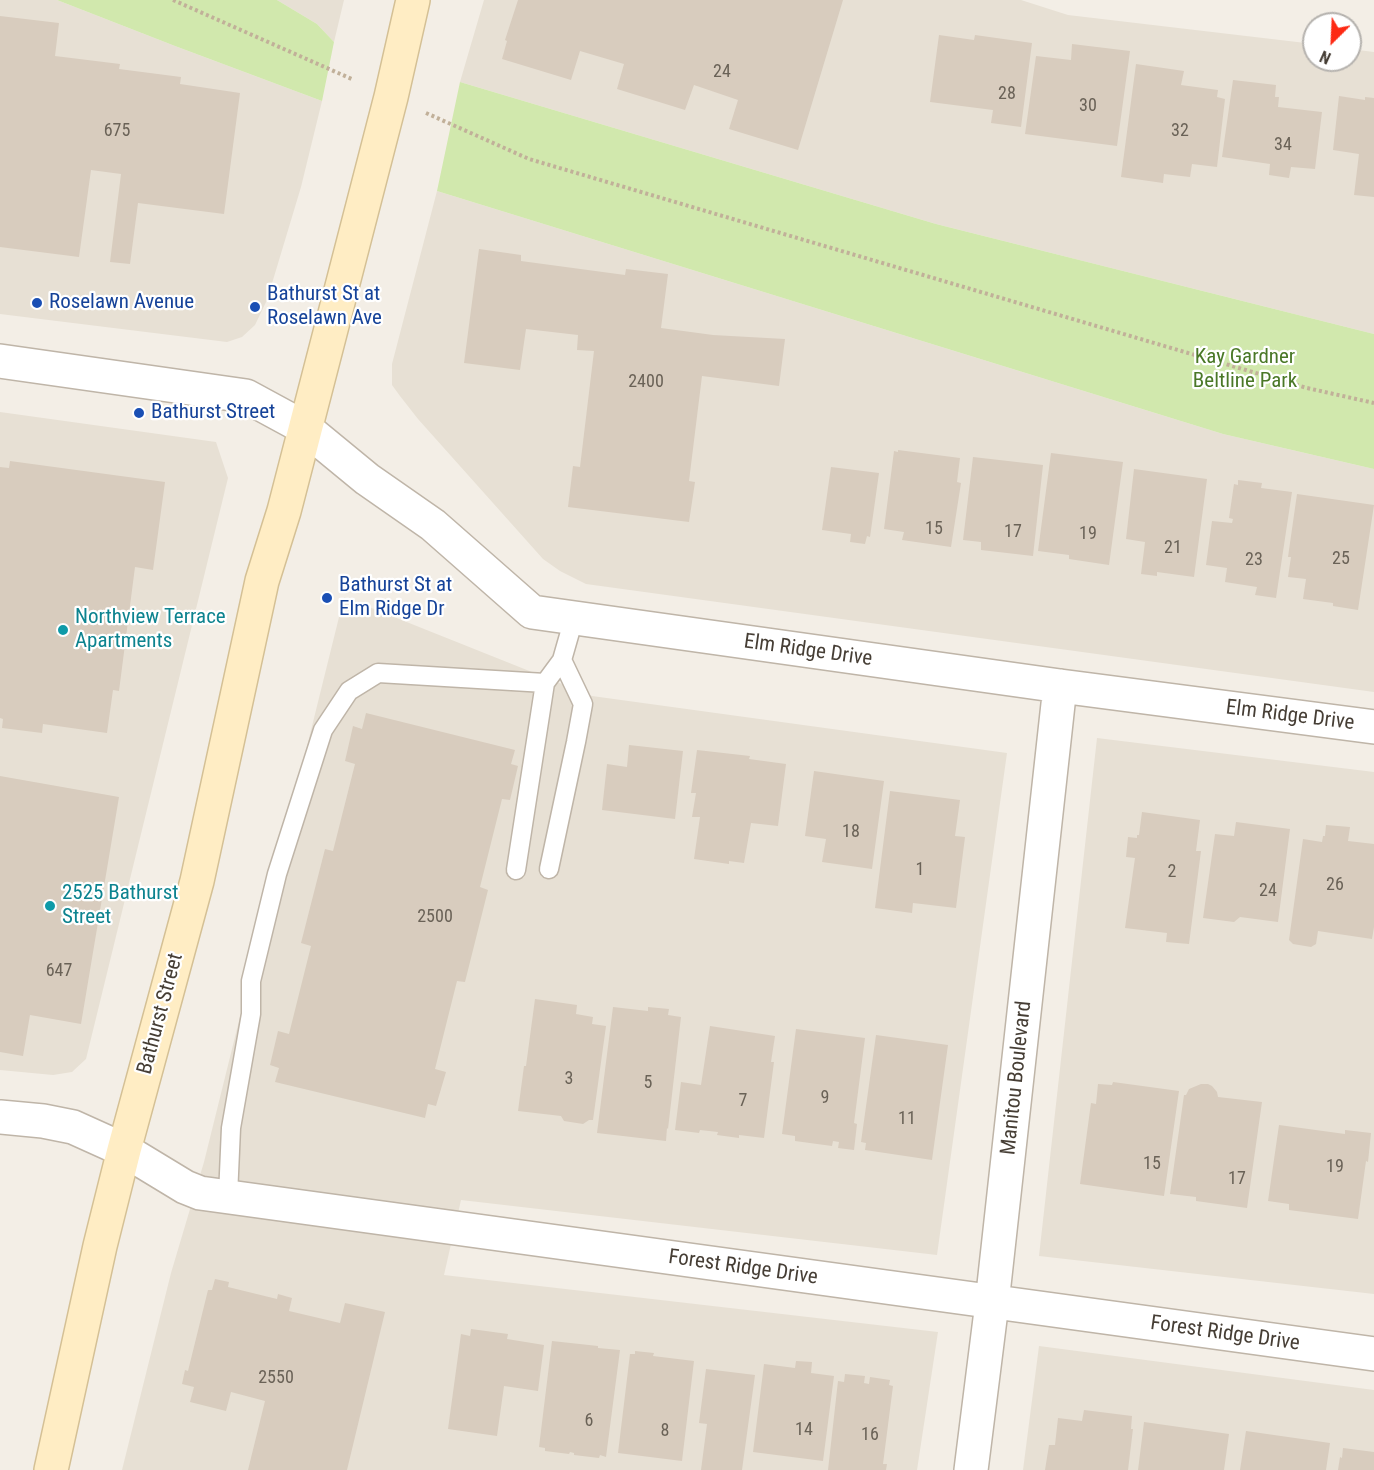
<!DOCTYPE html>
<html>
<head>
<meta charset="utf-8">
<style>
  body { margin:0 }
  #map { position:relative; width:1374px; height:1470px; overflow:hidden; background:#f3eee6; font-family:"Roboto Condensed",sans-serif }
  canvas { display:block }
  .north { position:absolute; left:1302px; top:12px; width:60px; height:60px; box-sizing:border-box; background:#fff; border:2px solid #b5b2ae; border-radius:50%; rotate:204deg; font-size:16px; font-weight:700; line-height:24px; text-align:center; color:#463e35 }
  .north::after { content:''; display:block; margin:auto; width:21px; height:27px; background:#fd2913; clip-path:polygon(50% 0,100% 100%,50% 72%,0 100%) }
</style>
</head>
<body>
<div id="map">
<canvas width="1374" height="1470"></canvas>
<div class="north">N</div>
</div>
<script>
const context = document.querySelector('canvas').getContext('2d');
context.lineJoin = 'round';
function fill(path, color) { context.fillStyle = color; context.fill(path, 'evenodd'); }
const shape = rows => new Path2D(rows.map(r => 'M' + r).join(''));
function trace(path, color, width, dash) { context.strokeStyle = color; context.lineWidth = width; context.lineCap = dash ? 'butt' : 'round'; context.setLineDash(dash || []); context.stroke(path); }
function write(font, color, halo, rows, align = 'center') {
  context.font = font + ' "Roboto Condensed",sans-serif'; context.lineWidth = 4.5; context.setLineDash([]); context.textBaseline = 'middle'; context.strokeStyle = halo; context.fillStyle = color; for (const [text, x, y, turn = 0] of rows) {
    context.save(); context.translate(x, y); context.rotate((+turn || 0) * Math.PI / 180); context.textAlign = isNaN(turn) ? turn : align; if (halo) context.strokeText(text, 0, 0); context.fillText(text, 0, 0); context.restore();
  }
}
const residential = shape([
  [0,0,57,0,175,46,322,101,301,187,267,300,255,325,242,337,227,342,0,314],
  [277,0,344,0,334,42,317,24],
  [484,0,1021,0,1068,15,1314,44,1314,60,1350,60,1350,49,1374,52,1374,334,936,224,460,82],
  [437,191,1223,434,1374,469,1374,692,586,584,560,571,543,559,418,419,400,396,392,385,392,364],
  [0,412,216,442,228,478,86,1059,72,1072,53,1075,0,1070],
  [344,597,592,696,1007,753,937,1255,461,1200,444,1275,938,1332,917,1470,122,1470,171,1273,204,1162],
  [1097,738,1374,772,1374,1294,1039,1256],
  [1039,1346,1374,1390,1374,1470,1023,1470]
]);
const green = shape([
  [57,0,277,0,317,24,334,42,322,101,175,46],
  [460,82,936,224,1374,334,1374,469,1223,434,437,191]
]);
const building = shape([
  [518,0,843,0,798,150,729,129,738,100,694,85,685,110,617,89,624,64,580,51,571,80,502,59,507,41,505,40],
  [0,16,59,23,55,56,120,64,119,69,181,77,180,84,240,93,224,214,138,203,130,264,110,262,121,174,91,170,79,257,0,247],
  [939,35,974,40,975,35,1032,43,1021,127,991,123,993,110,930,102],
  [1072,44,1130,51,1117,146,1025,134,1036,56,1071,60],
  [1136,64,1184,71,1181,85,1218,90,1217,97,1225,99,1217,167,1192,164,1190,177,1164,174,1163,183,1121,177],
  [1233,80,1276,85,1275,97,1279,97,1278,107,1322,112,1315,169,1291,167,1289,178,1269,175,1270,164,1222,157],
  [1339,96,1365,100,1365,97,1374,98,1374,197,1354,195,1359,154,1333,150],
  [479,249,521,255,521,261,625,275,626,269,668,274,661,328,713,335,785,339,779,386,702,376,689,481,695,482,689,522,568,507,573,466,580,467,594,351,577,350,578,335,526,329,520,370,464,363],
  [898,450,960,458,957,482,961,483,951,547,902,540,904,532,884,529,894,451,898,452],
  [1051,453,1123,462,1109,565,1069,559,1069,555,1038,551],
  [973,457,1043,465,1033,556,981,550,981,542,963,540],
  [10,461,165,482,153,570,135,567,119,691,113,690,107,733,43,724,42,733,2,728,3,719,0,718,0,467,9,468],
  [831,467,879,473,870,537,867,536,865,544,850,542,851,534,822,530],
  [1134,469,1207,479,1194,577,1157,572,1157,576,1141,574,1145,542,1126,539],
  [1238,480,1262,483,1261,488,1292,492,1276,598,1255,595,1257,587,1225,582,1227,568,1206,565,1212,521,1232,523,1233,519,1229,518,1234,484,1238,485],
  [1297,494,1374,505,1358,610,1333,606,1333,603,1303,599,1306,579,1288,577,1291,557,1288,557],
  [366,713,515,750,511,764,518,766,510,800,502,799,480,887,488,890,465,982,457,981,435,1069,446,1072,436,1106,428,1104,425,1118,275,1082,279,1068,270,1065,278,1031,289,1034,311,946,301,943,325,849,333,851,355,764,345,761,353,726,362,729],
  [629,745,683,751,675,819,602,810,607,764,627,767],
  [697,750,750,756,749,759,786,764,778,826,751,823,744,863,729,861,729,864,694,859,700,817,692,817,696,793,691,793],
  [814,771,884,781,872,869,822,862,826,839,805,836],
  [0,776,119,797,81,1024,30,1015,23,1056,0,1052],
  [890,791,960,800,955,836,965,837,956,908,913,903,912,913,875,908],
  [1142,812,1200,820,1196,851,1201,851,1189,944,1166,942,1167,933,1125,928,1135,858,1126,857,1128,837,1137,838,1137,835,1139,835],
  [1236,822,1290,829,1278,922,1240,917,1234,922,1203,918,1215,834,1234,836],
  [1326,825,1350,827,1348,841,1374,844,1374,927,1372,939,1318,931,1316,944,1311,947,1293,944,1289,940,1303,839,1322,842,1323,836,1325,836],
  [535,999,577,1005,576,1014,593,1017,592,1024,606,1026,593,1120,589,1120,583,1124,564,1121,561,1116,518,1111,524,1066,526,1066],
  [613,1007,648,1011,648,1007,669,1009,668,1015,681,1017,668,1129,667,1128,666,1141,597,1133],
  [710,1026,775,1036,771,1062,774,1062,764,1138,739,1135,739,1138,717,1135,718,1132,700,1130,699,1133,675,1130,681,1082,701,1085],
  [796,1029,865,1038,854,1123,857,1124,854,1150,838,1148,839,1142,833,1141,832,1146,795,1141,795,1136,782,1134],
  [876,1035,948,1045,932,1160,865,1150,866,1143,861,1142],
  [1113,1082,1179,1091,1164,1196,1080,1184,1091,1103,1096,1104,1098,1084,1112,1085],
  [1201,1084,1208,1084,1212,1086,1217,1092,1218,1097,1262,1102,1247,1208,1196,1201,1196,1197,1170,1194,1184,1095,1186,1095,1189,1089],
  [1279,1125,1345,1134,1345,1130,1371,1133,1368,1162,1366,1161,1358,1219,1289,1210,1289,1204,1268,1201],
  [215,1279,229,1282,228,1287,277,1299,278,1294,292,1298,289,1311,340,1323,345,1303,385,1312,347,1470,248,1470,265,1401,231,1392,226,1411,190,1402,194,1387,182,1384,185,1370,188,1371,208,1290,212,1290],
  [471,1329,508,1334,507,1339,544,1345,538,1391,504,1386,497,1436,448,1429,461,1334,470,1336],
  [552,1341,598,1346,598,1348,620,1350,606,1457,600,1455,599,1458,574,1455,574,1453,570,1452,569,1454,545,1451,545,1448,539,1447],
  [635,1351,654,1353,653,1356,694,1361,682,1461,618,1453,630,1354,635,1354],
  [796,1361,812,1362,811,1373,834,1376,823,1461,753,1452,764,1364,795,1368],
  [706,1369,755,1375,742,1470,701,1470,707,1424,699,1423],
  [845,1374,865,1376,864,1383,869,1384,870,1377,890,1380,889,1385,893,1386,883,1464,887,1464,886,1470,828,1470,838,1381,844,1382],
  [1084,1410,1132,1416,1131,1429,1133,1429,1128,1470,1045,1470,1049,1445,1055,1445,1058,1418,1082,1421],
  [1144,1422,1229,1434,1224,1470,1138,1470],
  [1246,1431,1330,1443,1326,1470,1240,1470],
  [1343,1448,1374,1452,1374,1470,1338,1470,1340,1457,1342,1458]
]);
const path = shape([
  [173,0,354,80],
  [426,113,529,159,1307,388,1374,403]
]);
const lane = shape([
  [549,869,576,742,583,704,562,660],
  [516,870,545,683],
  [228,1196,231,1128,251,1014,251,981,277,874,323,730,349,691,378,673,545,683,562,660,574,618]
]);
const street = shape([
  [0,361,246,396,305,428,367,479,433,525,532,612,1060,686,1374,727],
  [0,1117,43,1121,73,1127,124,1150,185,1187,200,1193,1374,1354],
  [971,1470,992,1303,1060,686]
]);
const secondary = shape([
  [51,1470,100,1246,124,1150,197,881,262,581,284,511,391,97,413,0]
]);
const markers = [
  [37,303,6,"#1a4fb4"],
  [255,307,6,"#1a4fb4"],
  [139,413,6,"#1a4fb4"],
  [327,598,6,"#1a4fb4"],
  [63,630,6,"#0f9aa8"],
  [50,906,6,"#0f9aa8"]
];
const numberNames = [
  ["24",722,72],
  ["28",1007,94],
  ["30",1088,106],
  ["675",117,131],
  ["32",1180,131],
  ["34",1283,145],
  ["2400",646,382],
  ["15",934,529],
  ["17",1013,532],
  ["19",1088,534],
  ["21",1173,548],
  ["25",1341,559],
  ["23",1254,560],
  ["18",851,832],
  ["1",920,870],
  ["2",1172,872],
  ["26",1335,885],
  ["24",1268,891],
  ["2500",435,917],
  ["647",59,971],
  ["3",569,1079],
  ["5",648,1083],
  ["9",825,1098],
  ["7",743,1101],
  ["11",907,1119],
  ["15",1152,1164],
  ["19",1335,1167],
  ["17",1237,1179],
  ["2550",276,1378],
  ["6",589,1421],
  ["14",804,1430],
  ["8",665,1431],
  ["16",870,1435]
];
const transitNames = [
  ["Bathurst St at",267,295],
  ["Roselawn Ave",267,319],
  ["Roselawn Avenue",49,303],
  ["Bathurst Street",151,413],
  ["Bathurst St at",339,586],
  ["Elm Ridge Dr",339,610]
];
const parkNames = [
  ["Kay Gardner",1245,358],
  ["Beltline Park",1245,382]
];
const cultureNames = [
  ["Northview Terrace",75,618],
  ["Apartments",75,642],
  ["2525 Bathurst",62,894],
  ["Street",62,918]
];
const streetNames = [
  ["Elm Ridge Drive",808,651,8],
  ["Elm Ridge Drive",1290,716,7],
  ["Bathurst Street",161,1014,-75],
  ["Manitou Boulevard",1017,1078,-84],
  ["Forest Ridge Drive",743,1268,8],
  ["Forest Ridge Drive",1225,1334,8]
];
fill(residential, '#e7e0d4');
fill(green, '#d1e8ad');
fill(building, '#d8ccbe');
trace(lane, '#bfb5a8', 21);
trace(street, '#bfb5a8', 36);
trace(secondary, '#d4c095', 36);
trace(path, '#c1b099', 4, [3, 3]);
trace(lane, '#fff', 18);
trace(street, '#fff', 33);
trace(secondary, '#ffedc4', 33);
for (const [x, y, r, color] of markers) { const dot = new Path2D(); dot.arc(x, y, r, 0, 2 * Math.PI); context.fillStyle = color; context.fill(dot); trace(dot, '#fff', 2); }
write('18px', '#6a6257', null, numberNames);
write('21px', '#164399', '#fff', transitNames, 'left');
write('21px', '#4a7827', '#fff', parkNames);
write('21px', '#0d838f', '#fff', cultureNames, 'left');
write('21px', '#463e35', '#fff', streetNames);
</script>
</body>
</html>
